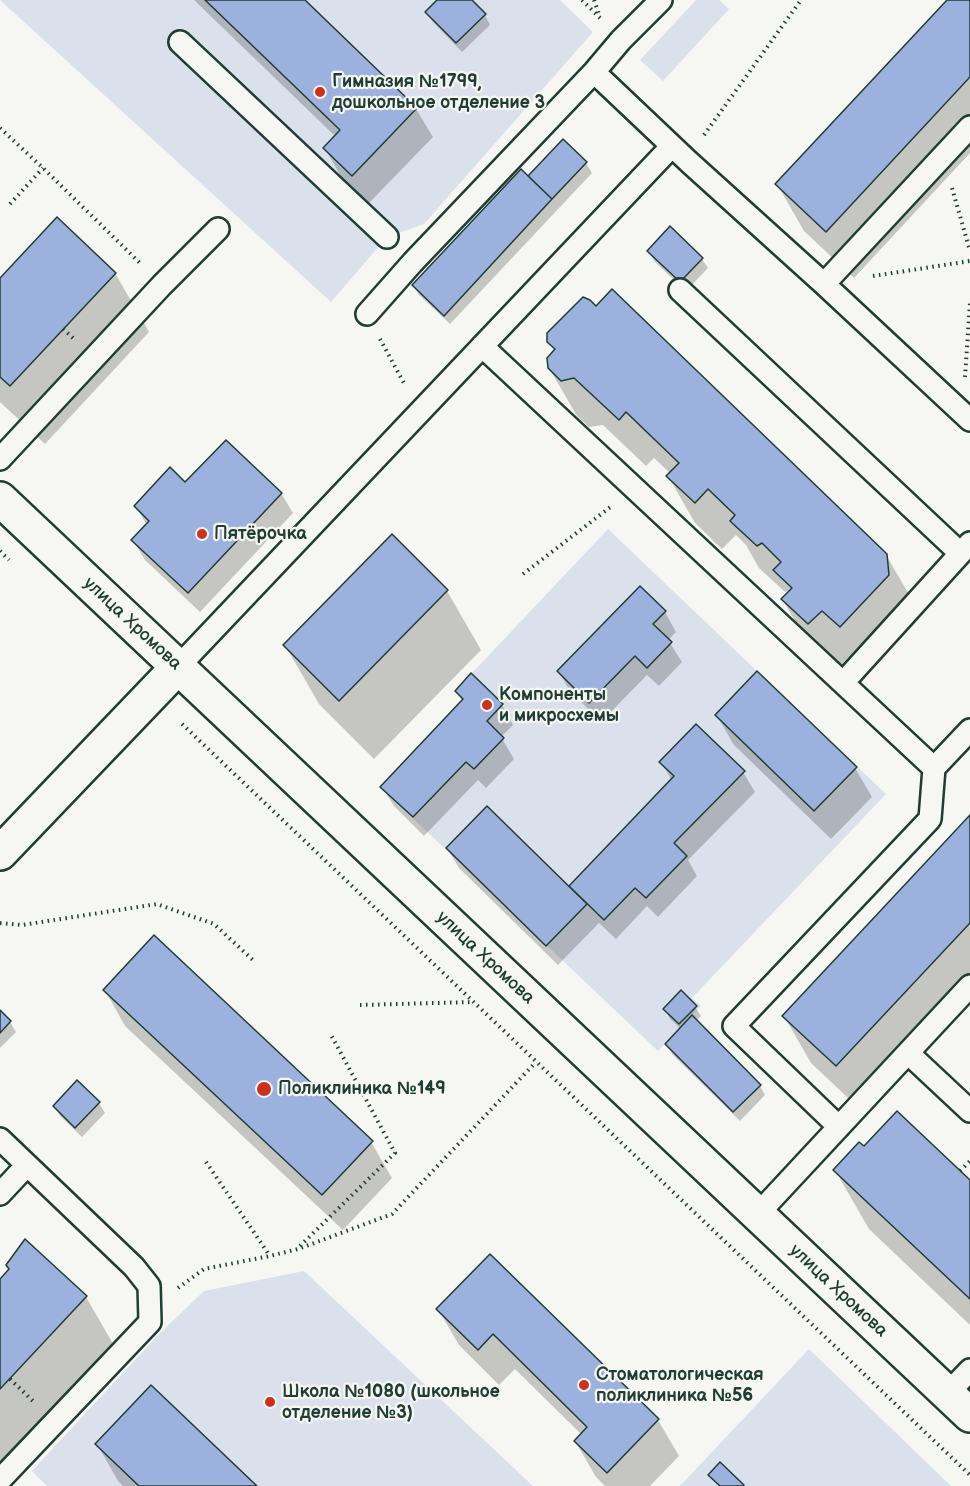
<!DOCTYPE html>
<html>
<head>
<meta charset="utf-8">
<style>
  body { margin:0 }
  canvas { display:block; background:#f6f6f2 }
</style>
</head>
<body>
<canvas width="970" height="1486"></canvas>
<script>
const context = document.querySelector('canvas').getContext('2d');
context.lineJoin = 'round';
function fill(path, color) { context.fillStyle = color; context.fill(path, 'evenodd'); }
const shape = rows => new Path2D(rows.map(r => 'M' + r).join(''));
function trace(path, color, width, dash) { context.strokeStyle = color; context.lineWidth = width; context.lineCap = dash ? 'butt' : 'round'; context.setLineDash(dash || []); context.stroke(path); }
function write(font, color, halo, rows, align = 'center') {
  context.font = font + ' "Balsamiq Sans",sans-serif'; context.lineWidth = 4.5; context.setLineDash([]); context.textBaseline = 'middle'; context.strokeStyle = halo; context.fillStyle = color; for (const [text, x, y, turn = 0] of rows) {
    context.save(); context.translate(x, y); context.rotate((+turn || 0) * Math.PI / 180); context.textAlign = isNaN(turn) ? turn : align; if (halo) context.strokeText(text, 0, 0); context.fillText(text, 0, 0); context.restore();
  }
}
const built = shape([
  [0,0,560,0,593,32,424,224,387,237,331,302],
  [696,0,719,0,729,9,663,81,640,60],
  [608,529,886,794,692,998,701,1006,658,1051,380,787,463,700,455,691],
  [304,1271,533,1486,47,1486,32,1471,160,1333,204,1291],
  [809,1349,951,1486,680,1486]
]);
const shadow = shape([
  [194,0,303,0,416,109,433,137,369,203,341,177,325,148,336,137],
  [440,0,470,0,485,15,490,25,462,52,433,22,427,12],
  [949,0,970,0,970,153,854,278,804,231,777,184],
  [586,163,592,173,450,324,419,295,414,286,528,179],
  [649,251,702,259,708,268,686,291,654,261],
  [115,273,149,332,45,444,0,402,0,280],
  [549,342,886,555,914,603,915,623,867,673,849,657,836,670,810,647,783,600,789,594,787,591,785,592,759,568,746,545,736,535,722,549,695,523,668,476,671,474,654,458,646,466,603,425,589,427,577,416,549,368,555,352],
  [185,484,281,493,293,513,200,612,145,560,133,540,147,526,136,506],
  [392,537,447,591,481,650,374,759,319,704,285,645],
  [665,612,676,632,668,640,682,662,659,686,647,675,601,722,570,691,559,672],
  [456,691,502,705,513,725,501,737,514,759,486,788,478,780,424,836,394,806,382,787,463,702],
  [717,715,855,768,872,797,831,839,733,744],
  [661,762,743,772,755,792,688,860,697,876,658,917,647,906,616,939,599,923,558,965,459,868,447,848,569,888,672,781],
  [970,817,970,999,864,1113,811,1063,784,1016],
  [105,990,371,1142,392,1178,343,1230,125,1026],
  [695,1007,701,1016,696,1021,760,1086,765,1095,740,1121,672,1054,667,1044,681,1029,670,1019,665,1009],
  [0,1012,10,1022,16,1032,0,1048],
  [77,1083,99,1103,105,1113,82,1137,60,1116,55,1106],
  [864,1148,970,1182,970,1325,869,1229,835,1170],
  [25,1241,86,1297,120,1356,0,1484,0,1281,10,1270],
  [490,1256,658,1420,679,1456,650,1486,605,1486,596,1477,575,1441,582,1435,515,1369,499,1385,459,1345,438,1309],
  [97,1444,255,1486,123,1486,118,1481]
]);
const building = shape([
  [205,0,305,0,417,108,352,176,323,148,340,130,205,0],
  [437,0,472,0,486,14,456,43,425,12,437,0],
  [947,0,970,0,970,77,826,232,775,184,947,0],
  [563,139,587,162,552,199,528,176,563,139],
  [521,169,552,199,444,316,412,285,521,169],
  [57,217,116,273,10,386,0,377,0,278,57,217],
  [670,226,703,258,680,282,647,251,670,226],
  [612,289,887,554,889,575,840,627,822,611,808,624,781,599,792,588,773,570,781,562,762,543,757,546,730,521,735,515,708,489,695,503,666,476,679,463,626,412,619,420,574,378,561,381,548,368,547,358,555,349,547,342,547,333,583,297,590,300,596,306,612,289],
  [226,440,282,493,188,593,131,540,149,521,134,506,170,467,185,482,226,440],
  [392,534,448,590,339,701,283,645,392,534],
  [640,586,666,611,653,624,672,642,647,668,635,656,589,703,557,671,640,586],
  [757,671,857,767,814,811,715,715,757,671],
  [471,673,503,704,487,721,504,738,474,769,466,762,413,817,380,787,463,699,455,691,471,673],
  [696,724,745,771,674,843,687,856,646,898,635,888,604,920,569,886,674,776,659,762,696,724],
  [487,806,587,904,546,946,446,848,487,806],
  [970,815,970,923,836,1066,782,1016,970,815],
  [154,935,373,1141,322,1195,103,990,154,935],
  [681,990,697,1006,679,1024,663,1009,681,990],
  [0,1010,11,1021,0,1033,0,1010],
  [692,1015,761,1085,733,1112,665,1044,692,1015],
  [77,1080,100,1102,75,1128,53,1106,77,1080],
  [897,1111,970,1180,970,1299,833,1170,859,1142,864,1146,897,1111],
  [25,1239,87,1296,0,1389,0,1279,9,1269,6,1265,25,1239],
  [490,1254,659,1419,607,1473,574,1441,587,1427,493,1334,478,1350,436,1309,490,1254],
  [151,1385,257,1486,139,1486,95,1444,151,1385],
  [720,1462,744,1485,743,1486,720,1486,708,1475,720,1462]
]);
const path = shape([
  [582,0,602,20],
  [594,0,600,17],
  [0,128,43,168,142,265],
  [704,135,801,0],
  [952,188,970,251],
  [10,204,43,168],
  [873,276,970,261],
  [63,329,74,339],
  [380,339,405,385],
  [965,377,970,303],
  [0,551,9,560],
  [523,574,613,505],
  [182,724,970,1475],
  [0,923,22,925,157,904,214,924,254,961],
  [360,1005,473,1002],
  [206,1162,270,1256],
  [960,1171,970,1161],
  [300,1246,395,1153,331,1035],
  [178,1288,204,1269,270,1256,298,1249,392,1214,536,1062],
  [10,1379,35,1403]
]);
const lane = shape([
  [180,42,387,237],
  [594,72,689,162,824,284,970,420],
  [824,284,970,127],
  [680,290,960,553],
  [367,314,413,262,594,72,621,40,661,0],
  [482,346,934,768],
  [0,459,162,285,218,229],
  [178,667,672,146],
  [851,674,970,543],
  [908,1053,970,1111],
  [839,1127,734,1026,930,819,934,768,970,730],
  [0,1139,134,1267,149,1286,150,1322,0,1480],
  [0,1194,27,1165],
  [757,1215,970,986],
  [947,1394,970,1370]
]);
const street = shape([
  [0,853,178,667]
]);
const secondary = shape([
  [0,499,970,1415]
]);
const markers = [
  [320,92,6,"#c8321e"],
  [202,534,6,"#c8321e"],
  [487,705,6,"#c8321e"],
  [264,1089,8,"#c8321e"],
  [584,1385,6,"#c8321e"],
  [270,1402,6,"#c8321e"]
];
const poiNames = [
  ["Гимназия №1799,",332,82],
  ["дошкольное отделение 3",332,103],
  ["Пятёрочка",214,534],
  ["Компоненты",499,695],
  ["и микросхемы",499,716],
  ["Поликлиника №149",278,1089],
  ["Стоматологическая",596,1375],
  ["поликлиника №56",596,1396],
  ["Школа №1080 (школьное",282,1392],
  ["отделение №3)",282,1413]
];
const streetNames = [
  ["улица Хромова",132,624,43],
  ["улица Хромова",485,958,43],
  ["улица Хромова",838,1291,43]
];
fill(built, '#dbe1ec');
fill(shadow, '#0003');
fill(building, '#9db1df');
trace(building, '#1f3d34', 1.5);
trace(lane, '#1f3d34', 26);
trace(street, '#1f3d34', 38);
trace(secondary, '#1f3d34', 38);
trace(path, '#1f3d34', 4, [1.5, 4.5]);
trace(lane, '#f6f6f2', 21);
trace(street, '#f6f6f2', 33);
trace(secondary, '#f6f6f2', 33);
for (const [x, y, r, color] of markers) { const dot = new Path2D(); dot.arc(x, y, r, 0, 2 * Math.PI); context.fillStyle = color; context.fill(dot); trace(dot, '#f6f6f2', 2); }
write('bold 18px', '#1f3d34', '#f6f6f2', poiNames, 'left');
write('18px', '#1f3d34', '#f6f6f2', streetNames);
</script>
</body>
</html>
